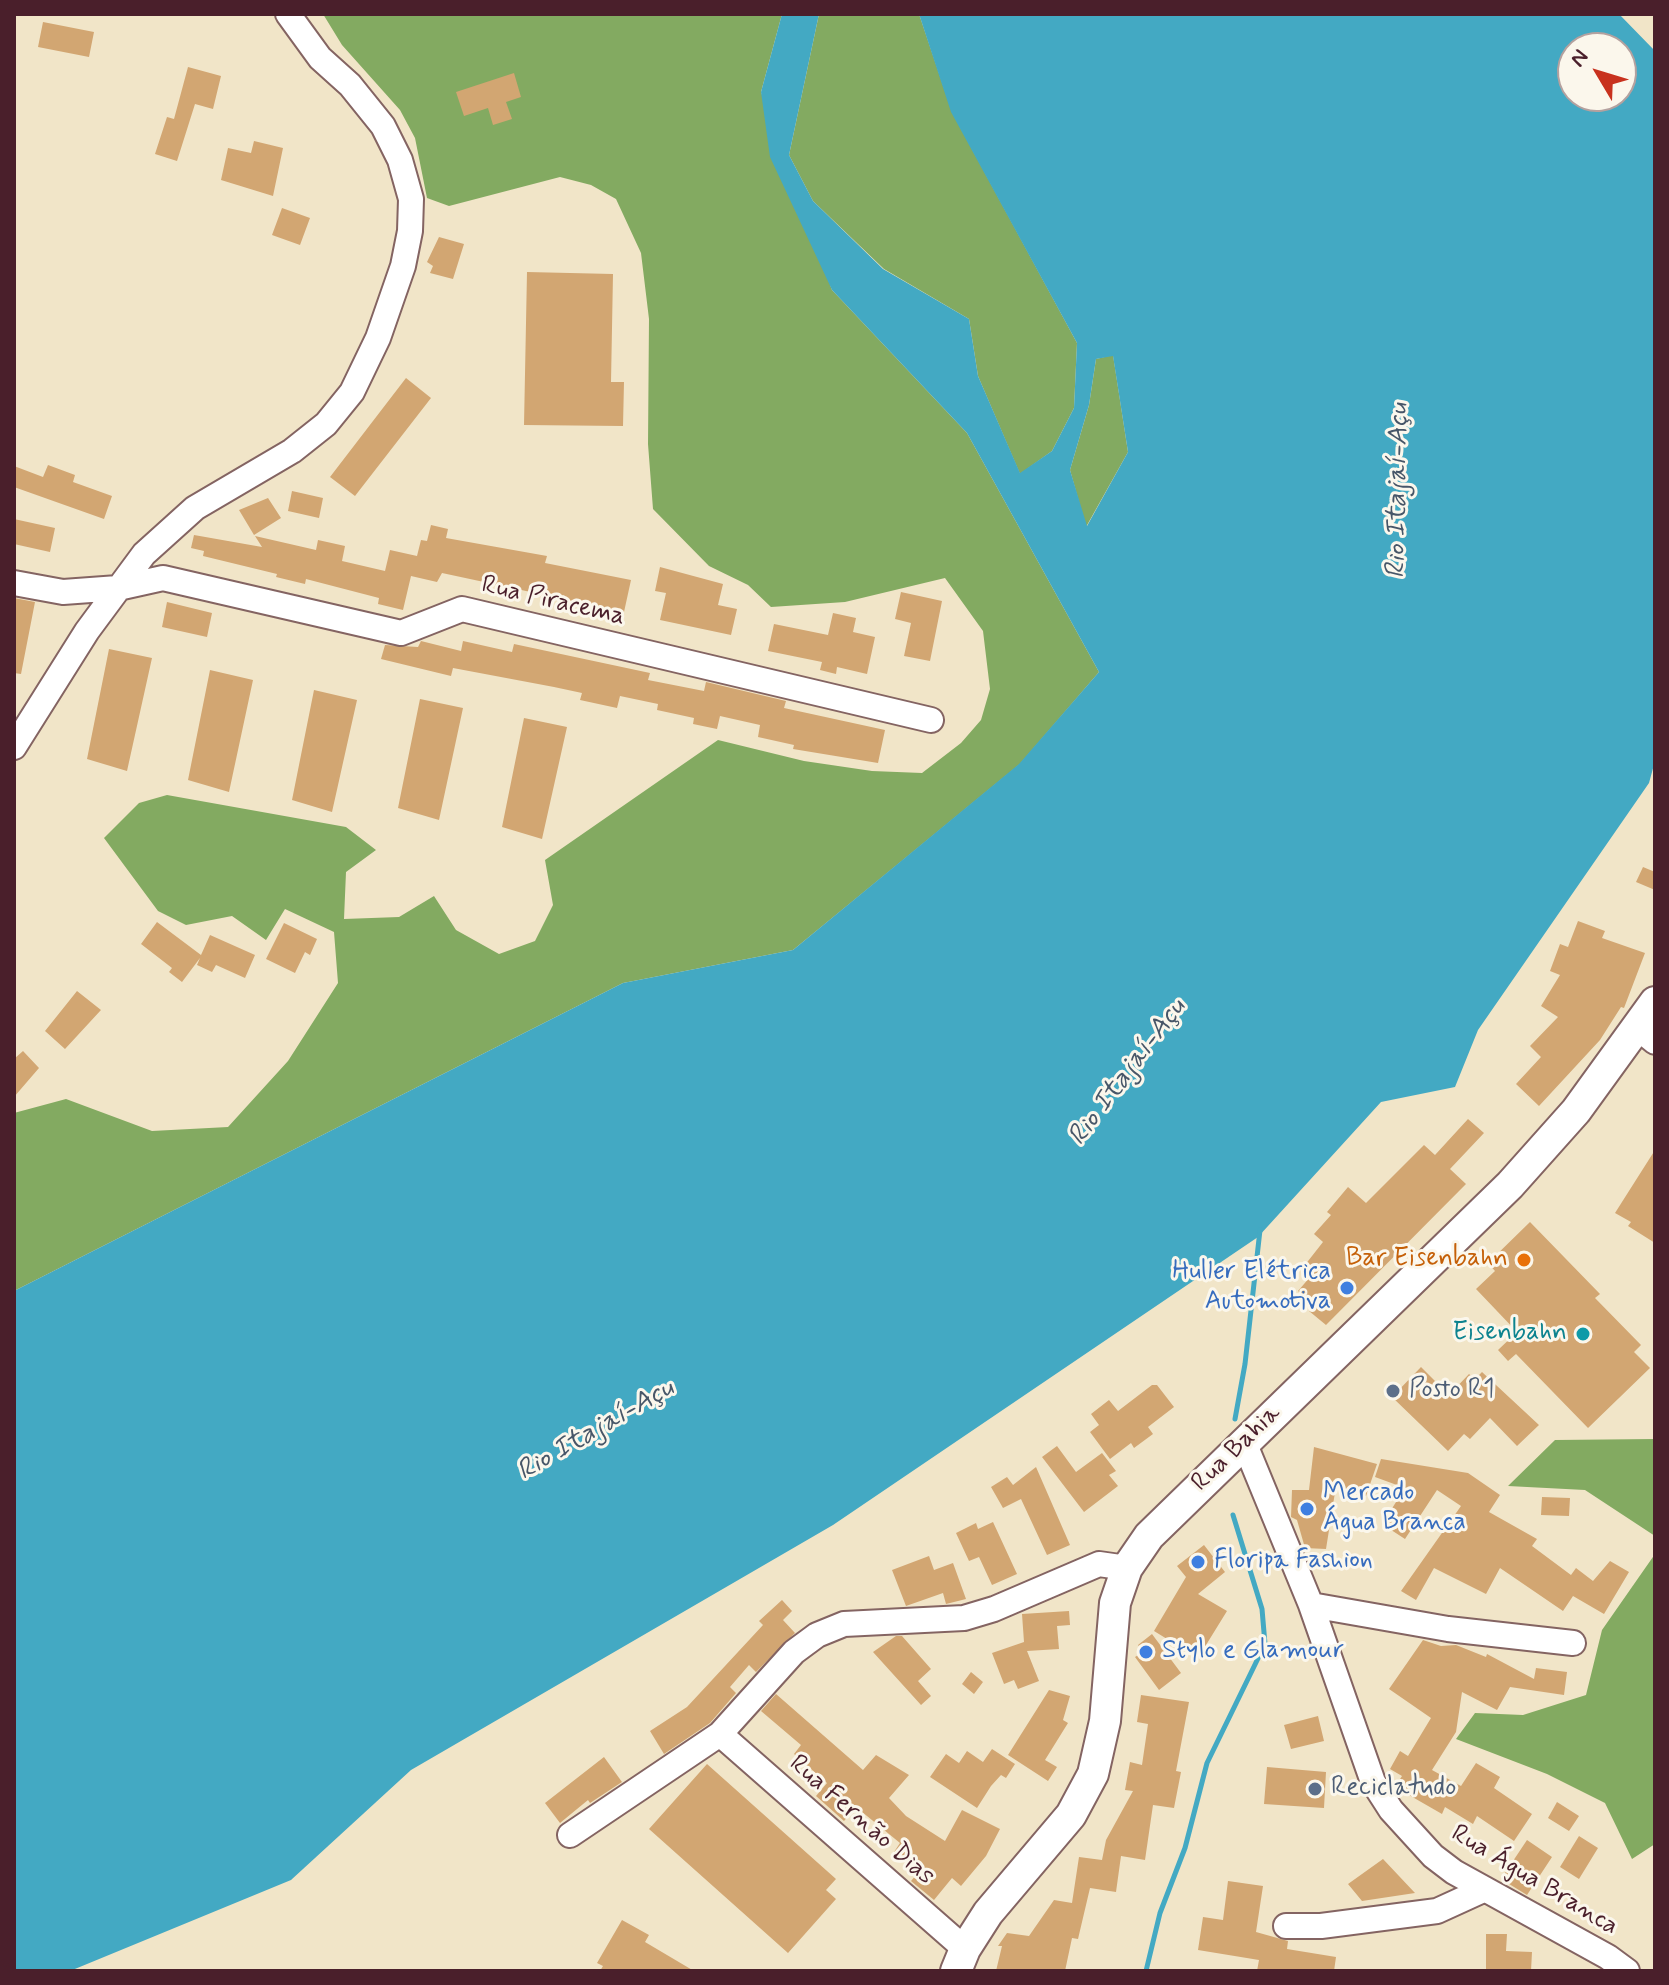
<!DOCTYPE html>
<html>
<head>
<meta charset="utf-8">
<style>
  body { margin:0 }
  #map { position:relative; width:1669px; height:1985px; overflow:hidden; background:#f1e5c8; font-family:Mynerve,sans-serif }
  canvas { display:block }
  .frame { position:absolute; inset:0; border:16px solid #4a1f2b; pointer-events:none }
  .north { position:absolute; left:1557px; top:32px; width:80px; height:80px; box-sizing:border-box; background:#fbf7ec; border:2px solid #b4a19f; border-radius:50%; rotate:308deg; font-size:22px; font-weight:700; line-height:32px; text-align:center; color:#4a1f2b }
  .north::after { content:''; display:block; margin:auto; width:28px; height:36px; background:#c8321e; clip-path:polygon(50% 0,100% 100%,50% 72%,0 100%) }
</style>
</head>
<body>
<div id="map">
<canvas width="1669" height="1985"></canvas>
<div class="frame"></div>
<div class="north">N</div>
</div>
<script>
const context = document.querySelector('canvas').getContext('2d');
context.lineJoin = 'round';
function fill(path, color) { context.fillStyle = color; context.fill(path, 'evenodd'); }
const shape = rows => new Path2D(rows.map(r => 'M' + r).join(''));
function trace(path, color, width, dash) { context.strokeStyle = color; context.lineWidth = width; context.lineCap = dash ? 'butt' : 'round'; context.setLineDash(dash || []); context.stroke(path); }
function write(font, color, halo, rows, align = 'center') {
  context.font = font + ' Mynerve,sans-serif'; context.lineWidth = 6; context.setLineDash([]); context.textBaseline = 'middle'; context.strokeStyle = halo; context.fillStyle = color; for (const [text, x, y, turn = 0] of rows) {
    context.save(); context.translate(x, y); context.rotate((+turn || 0) * Math.PI / 180); context.textAlign = isNaN(turn) ? turn : align; if (halo) context.strokeText(text, 0, 0); context.fillText(text, 0, 0); context.restore();
  }
}
const forest = shape([
  [323,14,782,14,761,92,832,290,967,433,1099,672,1020,764,793,950,623,983,14,1291,14,1113,66,1099,152,1131,228,1127,288,1061,338,983,334,932,285,909,266,940,232,916,186,925,158,911,104,838,139,803,167,795,346,827,376,850,346,872,344,919,399,917,434,896,456,930,499,954,535,941,553,905,545,860,718,740,804,761,872,771,922,773,961,743,981,720,990,689,983,631,945,578,845,602,771,607,748,585,709,566,653,509,648,444,649,319,641,253,616,199,591,185,560,177,449,206,427,198,415,138,400,110,342,45],
  [819,14,919,14,952,112,1077,343,1074,408,1052,451,1020,474,978,376,969,319,884,269,813,201,789,155],
  [1113,355,1128,452,1086,527,1070,470,1089,405,1096,359],
  [1655,1439,1655,1536,1585,1490,1508,1486,1555,1440],
  [1655,1554,1655,1844,1632,1859,1605,1803,1547,1774,1456,1739,1475,1713,1523,1715,1586,1695,1602,1630]
]);
const water = shape([
  [782,14,819,14,789,155,813,201,883,269,969,319,978,376,1020,473,1052,451,1074,408,1077,343,951,112,919,14,1619,14,1655,51,1655,761,1649,783,1478,1030,1455,1087,1381,1102,1258,1237,833,1525,411,1770,291,1880,70,1971,14,1971,14,1291,623,983,793,950,1019,764,1099,672,967,433,832,290,770,157,761,92],
  [1573,48,1621,48,1621,96,1573,96],
  [1113,356,1128,452,1087,526,1070,470,1089,405,1096,359]
]);
const stream = shape([
  [1235,1419,1245,1364,1260,1230],
  [1146,1971,1160,1913,1185,1848,1207,1763,1265,1644,1262,1609,1233,1515]
]);
const building = shape([
  [43,22,94,32,89,57,38,47],
  [188,67,221,76,213,109,195,104,177,161,155,154,167,117,174,119],
  [514,73,521,97,506,102,512,119,493,125,488,108,464,116,456,92],
  [254,141,283,148,273,196,221,180,228,148,251,153],
  [282,208,310,218,300,245,272,235],
  [439,237,464,244,453,279,430,273,433,266,427,262],
  [527,272,613,274,611,382,624,382,623,426,524,425],
  [406,378,431,398,355,496,330,477],
  [48,465,75,475,73,482,112,496,104,519,14,487,14,466,43,477],
  [292,491,323,498,319,518,288,511],
  [268,498,281,518,254,535,239,510],
  [14,519,55,528,50,552,14,544],
  [431,525,448,529,446,538,547,556,545,563,631,580,624,612,442,573,437,582,411,576,403,610,378,604,379,598,306,579,305,584,276,577,277,574,203,556,204,551,191,548,194,535,262,547,255,536,316,550,318,540,345,546,342,561,385,571,390,550,417,556,421,540,427,541],
  [660,567,723,584,718,605,737,609,731,635,660,620,666,593,655,591],
  [901,592,942,601,930,661,904,656,911,623,895,619],
  [14,598,35,602,21,674,14,673],
  [167,602,212,613,207,637,162,627],
  [833,613,856,618,853,632,875,637,867,674,837,667,836,674,820,670,822,662,768,651,774,624,828,635],
  [421,641,461,651,463,641,512,652,514,644,650,673,648,680,704,691,706,682,786,701,784,708,885,730,878,763,793,749,794,745,758,737,760,725,720,716,717,729,693,724,694,718,657,710,658,704,620,696,617,708,580,700,582,693,554,687,453,668,451,676,381,659,385,645,418,647],
  [109,649,152,658,127,771,87,759],
  [210,670,253,680,229,792,188,780],
  [314,690,357,700,332,812,292,800],
  [420,699,463,708,439,820,398,808],
  [524,718,567,727,542,839,502,827],
  [1643,867,1655,872,1655,890,1636,882],
  [1578,921,1605,931,1602,938,1645,953,1624,1008,1621,1007,1600,1040,1539,1106,1516,1084,1541,1057,1530,1046,1558,1017,1541,1006,1560,975,1550,971,1560,944,1568,947],
  [157,922,201,955,210,935,255,955,245,978,216,965,212,972,197,965,200,958,182,982,169,972,172,968,141,944],
  [284,923,317,939,310,955,305,952,295,973,266,959],
  [77,991,101,1010,65,1049,45,1031],
  [23,1051,39,1068,14,1097,14,1059],
  [1468,1119,1484,1133,1450,1169,1466,1184,1326,1325,1309,1311,1313,1307,1310,1300,1298,1291,1310,1277,1301,1270,1323,1242,1314,1234,1331,1215,1327,1212,1348,1187,1366,1203,1424,1145,1435,1155],
  [1655,1150,1655,1243,1628,1226,1631,1222,1615,1213],
  [1530,1222,1600,1294,1595,1298,1641,1345,1634,1352,1650,1368,1588,1428,1516,1354,1508,1361,1498,1350,1517,1332,1476,1289,1495,1271,1488,1263],
  [1421,1367,1449,1395,1469,1374,1475,1379,1482,1372,1539,1425,1517,1446,1490,1418,1470,1439,1464,1434,1448,1451,1392,1397],
  [1152,1385,1157,1385,1174,1407,1148,1427,1153,1434,1134,1448,1131,1443,1110,1459,1090,1432,1099,1425,1091,1414,1109,1400,1118,1411],
  [1057,1446,1076,1472,1102,1453,1116,1471,1109,1475,1118,1486,1084,1512,1042,1457],
  [1314,1447,1377,1464,1366,1496,1336,1486,1326,1549,1305,1548,1297,1520,1291,1517,1292,1490,1309,1490],
  [1381,1459,1468,1473,1500,1495,1489,1512,1537,1539,1532,1546,1571,1575,1576,1568,1593,1581,1610,1561,1629,1572,1604,1614,1573,1596,1563,1611,1500,1568,1486,1594,1434,1568,1416,1600,1401,1591,1461,1506,1437,1490,1405,1539,1382,1524,1405,1488,1375,1477],
  [1036,1467,1070,1545,1047,1555,1021,1499,1003,1508,991,1487,1007,1477,1013,1485],
  [1542,1497,1570,1498,1569,1516,1541,1515],
  [993,1522,1017,1574,992,1585,979,1557,969,1561,956,1533,976,1523,978,1529],
  [1204,1545,1225,1572,1198,1594,1227,1611,1198,1658,1154,1631,1186,1577,1177,1566],
  [929,1556,934,1570,953,1563,966,1599,946,1604,943,1593,906,1606,892,1570],
  [782,1600,792,1611,783,1620,795,1633,756,1672,749,1665,730,1687,736,1693,710,1723,664,1754,650,1731,687,1707,763,1625,759,1621],
  [1069,1611,1070,1625,1057,1626,1059,1649,1027,1651,1039,1681,1018,1689,1014,1680,1004,1684,992,1653,1024,1642,1022,1614],
  [1152,1634,1181,1673,1159,1690,1135,1657,1143,1652,1138,1645],
  [896,1636,902,1636,931,1669,918,1681,931,1696,921,1705,873,1652],
  [1423,1640,1441,1646,1456,1645,1486,1657,1487,1654,1534,1679,1536,1668,1567,1672,1564,1695,1510,1687,1497,1710,1462,1692,1456,1732,1432,1770,1461,1786,1476,1763,1500,1777,1494,1788,1532,1814,1514,1841,1477,1816,1473,1824,1445,1807,1442,1814,1395,1787,1402,1776,1390,1769,1400,1751,1408,1756,1431,1718,1389,1689],
  [971,1672,983,1682,974,1694,962,1684],
  [1049,1690,1070,1696,1063,1720,1068,1723,1045,1760,1057,1767,1048,1781,1008,1755],
  [776,1694,863,1770,876,1755,909,1775,889,1798,906,1816,945,1841,962,1810,1000,1829,986,1856,961,1886,952,1878,934,1900,911,1881,921,1869,894,1852,900,1843,856,1807,844,1821,816,1796,827,1783,794,1754,801,1745,761,1711],
  [1141,1695,1189,1702,1176,1771,1181,1772,1174,1808,1153,1805,1145,1860,1121,1856,1116,1892,1090,1888,1078,1939,1072,1938,1065,1971,996,1971,1002,1946,998,1946,1007,1933,1029,1936,1054,1900,1072,1903,1079,1857,1102,1860,1106,1840,1133,1791,1125,1790,1130,1762,1142,1765,1148,1724,1137,1722],
  [1318,1716,1324,1741,1291,1749,1284,1725],
  [992,1749,1015,1764,1006,1778,1001,1775,991,1786,977,1808,930,1777,946,1754,959,1763,967,1751,983,1762],
  [604,1757,622,1782,590,1803,588,1800,560,1823,545,1803],
  [707,1764,836,1879,826,1890,836,1899,788,1953,649,1829],
  [1267,1767,1326,1772,1324,1808,1264,1804],
  [1557,1802,1579,1816,1569,1831,1548,1818],
  [1579,1836,1598,1848,1579,1879,1560,1867],
  [1527,1840,1552,1857,1527,1895,1501,1879],
  [1383,1859,1415,1893,1362,1901,1348,1884],
  [1228,1881,1263,1886,1256,1932,1288,1941,1287,1949,1336,1957,1334,1971,1257,1971,1259,1960,1198,1950,1203,1917,1223,1920],
  [622,1920,649,1935,645,1942,694,1971,600,1971,603,1966,597,1963],
  [1486,1934,1507,1934,1506,1951,1532,1952,1531,1971,1486,1971]
]);
const minor = shape([
  [14,583,63,592,118,588,163,578,401,633,462,609,931,720],
  [14,747,87,631,144,554,195,508,292,451,326,424,352,392,378,338,403,266,410,231,411,199,400,160,383,126,350,85,320,58,288,14],
  [1639,1029,1655,1042],
  [1244,1442,1311,1605,1373,1782,1391,1810,1433,1856,1454,1872,1608,1957,1627,1971],
  [1311,1605,1448,1629,1573,1643],
  [720,1734,965,1949],
  [570,1835,720,1734,794,1652,817,1635,844,1624,964,1618,994,1609,1099,1564,1127,1568],
  [1286,1926,1321,1926,1437,1911,1483,1890]
]);
const major = shape([
  [956,1971,965,1949,988,1913,1071,1815,1093,1774,1105,1721,1115,1603,1127,1568,1149,1536,1510,1185,1576,1111,1655,1002]
]);
const markers = [
  [1524,1260,8,"#e8710a"],
  [1347,1288,8,"#3f7fe0"],
  [1583,1334,8,"#0f9aa8"],
  [1393,1391,8,"#5c6f8a"],
  [1307,1509,8,"#3f7fe0"],
  [1198,1562,8,"#3f7fe0"],
  [1146,1652,8,"#3f7fe0"],
  [1315,1789,8,"#5c6f8a"]
];
const streetNames = [
  ["Rua Piracema",553,602,13],
  ["Rua Bahia",1237,1449,-44],
  ["Rua Fernão Dias",861,1821,41],
  ["Rua Água Branca",1534,1881,31]
];
const foodNames = [
  ["Bar Eisenbahn",1508,1260]
];
const shopNames = [
  ["Huller Elétrica",1331,1273,"right"],
  ["Automotiva",1331,1303,"right"],
  ["Mercado",1323,1494],
  ["Água Branca",1323,1524],
  ["Floripa Fashion",1214,1562],
  ["Stylo e Glamour",1162,1652]
];
const cultureNames = [
  ["Eisenbahn",1567,1334]
];
const serviceNames = [
  ["Posto R1",1409,1391],
  ["Reciclatudo",1331,1789]
];
const waterNames = [
  ["Rio Itajaí-Açu",1399,491,-89],
  ["Rio Itajaí-Açu",1128,1073,-53],
  ["Rio Itajaí-Açu",596,1431,-30]
];
fill(forest, '#83aa61');
fill(water, '#43a9c3');
trace(stream, '#43a9c3', 5);
fill(building, '#d2a672');
trace(minor, '#846462', 28);
trace(major, '#846462', 34);
trace(minor, '#fff', 24);
trace(major, '#fff', 30);
for (const [x, y, r, color] of markers) { const dot = new Path2D(); dot.arc(x, y, r, 0, 2 * Math.PI); context.fillStyle = color; context.fill(dot); trace(dot, '#fbf7ec', 3); }
write('26px', '#4a1f2b', '#fbf7ec', streetNames);
write('26px', '#c56008', '#fbf7ec', foodNames, 'right');
write('26px', '#366cbe', '#fbf7ec', shopNames, 'left');
write('26px', '#0d838f', '#fbf7ec', cultureNames, 'right');
write('26px', '#4e5e75', '#fbf7ec', serviceNames, 'left');
write('italic 28px', '#475668', '#fbf7ec', waterNames);
</script>
</body>
</html>
